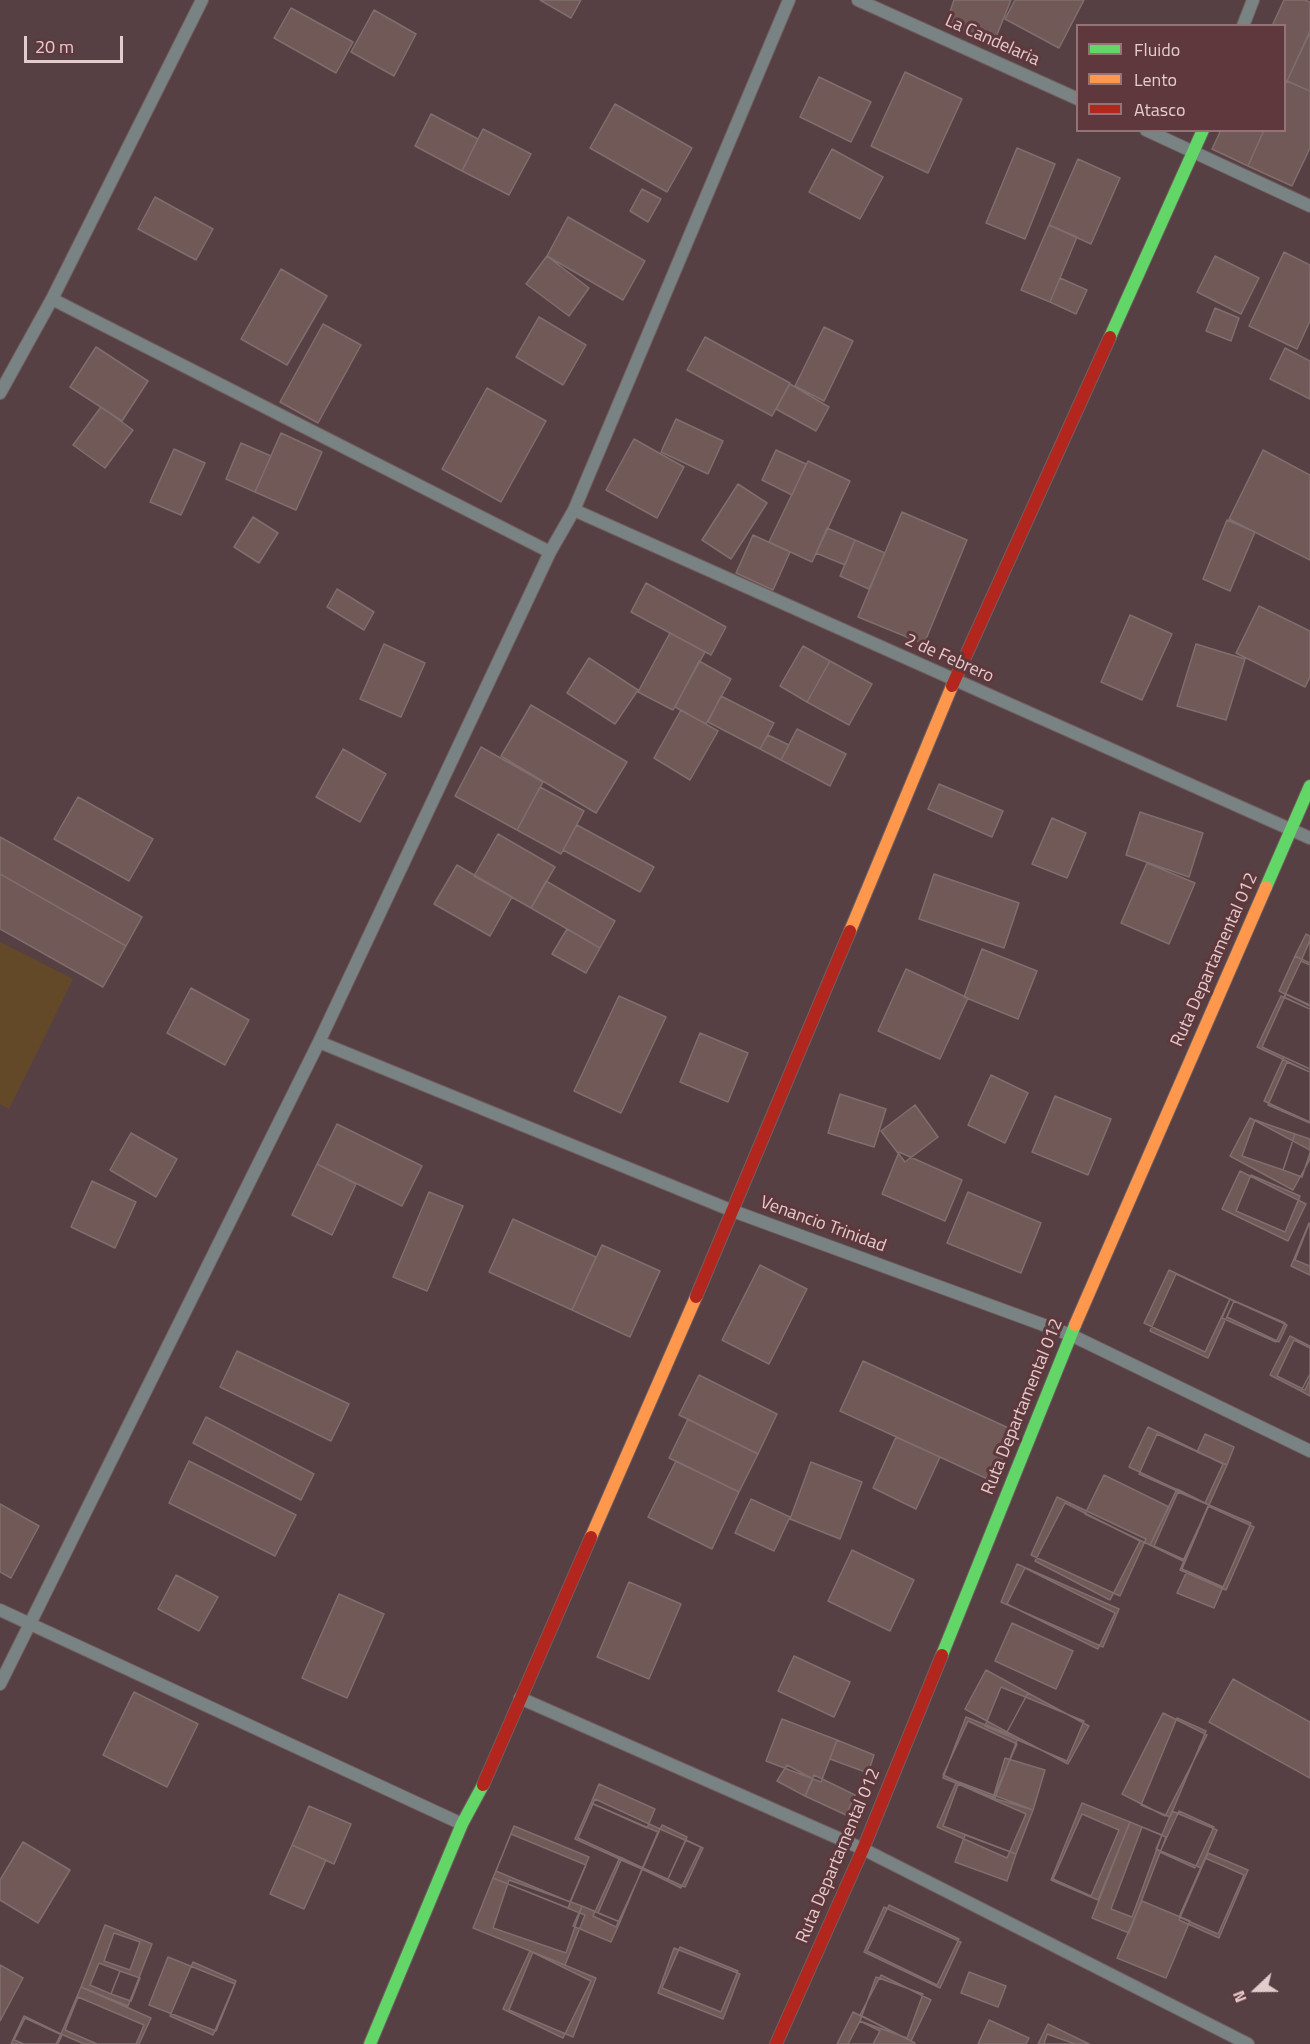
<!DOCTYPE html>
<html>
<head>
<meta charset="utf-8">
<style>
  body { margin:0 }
  #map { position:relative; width:1310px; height:2044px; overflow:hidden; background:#564043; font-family:"Titillium Web",sans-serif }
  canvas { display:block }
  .legend { position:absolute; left:1076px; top:24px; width:210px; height:108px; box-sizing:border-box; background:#5e383c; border:2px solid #947376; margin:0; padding:8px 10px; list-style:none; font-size:18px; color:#e4cccd }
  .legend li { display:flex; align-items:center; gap:12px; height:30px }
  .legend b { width:30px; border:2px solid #947376 }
  .north { position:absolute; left:1226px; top:1960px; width:60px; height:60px; -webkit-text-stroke:4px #5e383c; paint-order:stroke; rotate:248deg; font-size:16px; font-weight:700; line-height:24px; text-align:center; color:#e4cccd }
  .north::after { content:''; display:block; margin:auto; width:21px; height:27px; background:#e4cccd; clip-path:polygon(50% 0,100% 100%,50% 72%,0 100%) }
  .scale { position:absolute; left:24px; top:36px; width:99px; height:27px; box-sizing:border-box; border:3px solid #e4cccd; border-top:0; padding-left:8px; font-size:18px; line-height:21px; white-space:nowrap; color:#e4cccd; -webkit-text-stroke:4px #5e383c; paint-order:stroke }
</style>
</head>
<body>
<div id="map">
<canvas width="1310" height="2044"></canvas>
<ul class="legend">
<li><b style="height:8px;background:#63d668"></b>Fluido</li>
<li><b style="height:8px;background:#ff974d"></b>Lento</li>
<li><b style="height:8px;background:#b3261e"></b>Atasco</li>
</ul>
<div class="north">N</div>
<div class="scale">20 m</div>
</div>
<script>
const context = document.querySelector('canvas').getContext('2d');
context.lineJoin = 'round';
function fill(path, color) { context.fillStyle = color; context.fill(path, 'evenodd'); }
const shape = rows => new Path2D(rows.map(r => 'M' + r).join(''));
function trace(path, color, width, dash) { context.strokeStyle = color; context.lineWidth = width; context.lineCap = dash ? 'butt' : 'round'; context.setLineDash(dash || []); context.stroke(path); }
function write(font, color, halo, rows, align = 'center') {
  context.font = font + ' "Titillium Web",sans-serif'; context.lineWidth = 6; context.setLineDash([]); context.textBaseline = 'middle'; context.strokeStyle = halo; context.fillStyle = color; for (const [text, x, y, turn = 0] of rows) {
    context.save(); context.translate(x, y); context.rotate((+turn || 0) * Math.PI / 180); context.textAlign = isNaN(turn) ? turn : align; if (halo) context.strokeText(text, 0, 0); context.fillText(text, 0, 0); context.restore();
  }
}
const green = shape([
  [0,942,73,979,9,1109,0,1104]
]);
const building = shape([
  [540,0,581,0,571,18,540,0],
  [954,0,1011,0,994,42,946,23,954,0],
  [1015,0,1084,0,1059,48,1005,19,1015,0],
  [1284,0,1305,0,1310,2,1310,31,1287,81,1284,79,1284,26,1272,26,1284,0],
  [291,8,353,42,336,73,274,38,291,8],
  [374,10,416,34,394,76,351,52,374,10],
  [1310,32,1310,91,1287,81,1310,32],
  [905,72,962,99,928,173,871,146,905,72],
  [819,77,871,102,851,142,800,117,819,77],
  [1287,81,1310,91,1310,148,1292,186,1248,166,1264,130,1284,130,1284,86,1287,81],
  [615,104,692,148,667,192,590,148,615,104],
  [431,114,478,139,462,171,415,146,431,114],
  [483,129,531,154,509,195,462,171,483,129],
  [1221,130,1264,130,1248,166,1212,149,1221,130],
  [1017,148,1055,164,1025,239,986,223,1017,148],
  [832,149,883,177,860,219,809,192,832,149],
  [1078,159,1120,178,1091,244,1049,225,1078,159],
  [642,189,661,199,648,222,630,211,642,189],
  [155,197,213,229,196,260,138,229,155,197],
  [568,217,645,261,623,300,547,256,568,217],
  [1049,225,1077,237,1050,302,1021,290,1049,225],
  [1284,252,1310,265,1310,321,1297,349,1249,326,1284,252],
  [547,256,589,288,569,316,526,284,547,256],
  [1215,256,1259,278,1241,314,1197,292,1215,256],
  [281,269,327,296,287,365,241,339,281,269],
  [1060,278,1087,290,1076,314,1050,302,1060,278],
  [1215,308,1239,318,1231,341,1206,331,1215,308],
  [539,317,586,345,563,385,516,357,539,317],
  [323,324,361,345,318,423,280,402,323,324],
  [824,327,853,341,824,401,795,386,824,327],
  [705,337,790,383,772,416,687,370,705,337],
  [96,347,148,381,122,421,70,387,96,347],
  [1285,348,1310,361,1310,399,1270,379,1285,348],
  [790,384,829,407,816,431,776,409,790,384],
  [487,388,546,421,501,502,442,469,487,388],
  [101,407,133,430,105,468,73,445,101,407],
  [676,419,723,441,708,474,661,452,676,419],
  [281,433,322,452,296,510,255,492,281,433],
  [634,439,684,467,657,518,606,490,634,439],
  [241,443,271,456,255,492,226,479,241,443],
  [174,449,205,463,181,515,150,502,174,449],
  [776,450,806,464,792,495,762,480,776,450],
  [1263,450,1310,475,1310,560,1229,519,1263,450],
  [808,461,850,481,812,562,769,542,808,461],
  [738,484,767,503,731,559,702,540,738,484],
  [902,512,967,540,924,644,858,617,902,512],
  [253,517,278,533,259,563,234,547,253,517],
  [1227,520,1255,532,1230,591,1203,579,1227,520],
  [827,528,855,540,845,565,816,553,827,528],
  [753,535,790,552,773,590,736,573,753,535],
  [855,540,885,553,869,589,840,576,855,540],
  [646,583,726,627,711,655,631,612,646,583],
  [337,589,374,612,364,630,327,607,337,589],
  [1259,606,1310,631,1310,677,1305,687,1236,653,1259,606],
  [1130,615,1172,634,1142,700,1101,682,1130,615],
  [670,633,705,652,673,710,638,692,670,633],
  [384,644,425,663,401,717,360,699,384,644],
  [1196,644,1245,659,1226,720,1177,706,1196,644],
  [803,646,830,661,807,702,780,686,803,646],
  [589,658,638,690,615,724,567,693,589,658],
  [699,661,731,679,706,724,675,707,699,661],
  [830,661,872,684,849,725,807,702,830,661],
  [721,696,774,723,760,749,708,722,721,696],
  [531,705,627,762,596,813,501,756,531,705],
  [681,710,718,731,690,780,654,758,681,710],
  [797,729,846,754,830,786,781,760,797,729],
  [768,735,789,745,781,760,760,749,768,735],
  [481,747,543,782,517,830,455,796,481,747],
  [343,749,386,774,360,822,316,797,343,749],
  [939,784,1003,811,992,837,928,809,939,784],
  [540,787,584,811,561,854,517,830,540,787],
  [78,797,153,839,129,881,54,839,78,797],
  [1140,812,1203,833,1189,877,1126,855,1140,812],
  [1052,818,1086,833,1067,878,1032,864,1052,818],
  [577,825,654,867,640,892,563,850,577,825],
  [498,834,555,867,531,908,474,876,498,834],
  [0,837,142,917,126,946,0,874,0,837],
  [1147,863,1195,883,1169,944,1121,923,1147,863],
  [457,865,512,897,490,936,434,904,457,865],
  [0,874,126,946,103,987,0,929,0,874],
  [934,874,1019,903,1004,948,919,919,934,874],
  [546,881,615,921,600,948,531,908,546,881],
  [567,929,600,948,586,973,552,954,567,929],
  [1306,934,1310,936,1310,963,1295,956,1306,934],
  [1310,940,1310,965,1301,961,1310,940],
  [982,949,1037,971,1018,1019,964,997,982,949],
  [1295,956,1310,963,1310,1006,1279,991,1295,956],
  [1301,961,1310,965,1310,1009,1284,997,1301,961],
  [906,969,968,998,940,1059,878,1031,906,969],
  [191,988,249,1020,225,1065,167,1033,191,988],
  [1286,994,1310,1005,1310,1069,1262,1047,1286,994],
  [619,996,666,1017,621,1113,574,1091,619,996],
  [1281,996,1310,1009,1310,1072,1257,1047,1281,996],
  [700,1033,748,1053,728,1102,680,1082,700,1033],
  [1284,1057,1310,1069,1310,1122,1264,1101,1284,1057],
  [1287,1062,1310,1072,1310,1123,1268,1105,1287,1062],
  [991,1075,1028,1093,1005,1143,968,1125,991,1075],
  [840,1094,886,1109,874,1147,828,1133,840,1094],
  [1055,1096,1111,1119,1088,1175,1032,1152,1055,1096],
  [915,1105,938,1137,905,1162,881,1131,915,1105],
  [1250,1118,1310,1150,1310,1159,1293,1190,1230,1156,1250,1118],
  [1255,1120,1295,1134,1283,1170,1242,1156,1255,1120],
  [337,1124,422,1166,402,1206,317,1164,337,1124],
  [131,1133,177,1159,156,1197,110,1170,131,1133],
  [1295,1134,1310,1139,1310,1153,1302,1177,1283,1170,1295,1134],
  [899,1152,962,1180,945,1221,882,1194,899,1152],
  [317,1164,356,1184,332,1235,292,1215,317,1164],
  [1240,1171,1306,1204,1288,1241,1222,1209,1240,1171],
  [1251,1175,1300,1196,1285,1232,1236,1211,1251,1175],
  [92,1181,136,1202,115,1248,71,1227,92,1181],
  [429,1192,463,1206,427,1291,393,1277,429,1192],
  [968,1192,1041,1223,1021,1273,947,1243,968,1192],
  [513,1219,596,1257,572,1310,489,1272,513,1219],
  [1309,1223,1310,1224,1310,1275,1291,1266,1309,1223],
  [1309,1224,1310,1225,1310,1266,1295,1260,1309,1224],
  [602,1245,660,1271,630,1337,572,1310,602,1245],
  [760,1265,807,1289,769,1364,722,1340,760,1265],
  [1169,1270,1230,1299,1205,1352,1144,1323,1169,1270],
  [1176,1274,1234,1301,1208,1358,1150,1331,1176,1274],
  [1230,1299,1285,1323,1276,1342,1222,1318,1230,1299],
  [1234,1301,1287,1325,1279,1342,1227,1317,1234,1301],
  [1290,1336,1310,1346,1310,1374,1301,1391,1270,1375,1290,1336],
  [1294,1340,1310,1348,1310,1379,1305,1390,1277,1376,1294,1340],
  [237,1351,349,1404,331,1441,220,1387,237,1351],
  [863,1361,1015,1431,992,1481,840,1411,863,1361],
  [1310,1374,1310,1396,1301,1391,1310,1374],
  [699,1375,777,1414,758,1454,679,1415,699,1375],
  [206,1417,314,1474,301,1500,193,1443,206,1417],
  [688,1419,758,1454,739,1492,669,1458,688,1419],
  [1148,1427,1223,1464,1205,1503,1129,1467,1148,1427],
  [1157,1434,1227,1465,1209,1505,1139,1474,1157,1434],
  [1205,1434,1234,1447,1227,1465,1197,1452,1205,1434],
  [896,1437,940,1457,916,1509,873,1488,896,1437],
  [189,1461,296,1515,275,1556,169,1503,189,1461],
  [676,1461,739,1492,712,1549,648,1517,676,1461],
  [811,1462,862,1482,840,1539,790,1519,811,1462],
  [1104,1475,1169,1507,1150,1545,1085,1514,1104,1475],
  [1177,1489,1209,1505,1183,1561,1150,1545,1177,1489],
  [1178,1492,1209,1505,1185,1560,1154,1546,1178,1492],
  [1057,1497,1146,1539,1120,1596,1031,1555,1057,1497],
  [751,1499,790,1517,774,1551,735,1533,751,1499],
  [1065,1503,1140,1541,1110,1600,1035,1561,1065,1503],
  [0,1504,39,1526,11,1578,0,1572,0,1504],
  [1209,1505,1251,1523,1223,1587,1182,1569,1209,1505],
  [1208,1506,1254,1527,1226,1590,1180,1570,1208,1506],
  [852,1550,914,1580,890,1631,828,1601,852,1550],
  [1017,1564,1119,1609,1103,1647,1001,1602,1017,1564],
  [1025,1568,1115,1613,1098,1649,1007,1604,1025,1568],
  [1187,1571,1223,1587,1214,1608,1177,1593,1187,1571],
  [176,1575,218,1597,199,1631,158,1609,176,1575],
  [629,1582,681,1604,649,1679,597,1657,629,1582],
  [339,1594,384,1614,347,1698,302,1678,339,1594],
  [1012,1623,1073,1651,1056,1689,995,1661,1012,1623],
  [794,1656,850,1682,834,1717,778,1691,794,1656],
  [986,1670,1028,1693,1007,1732,965,1709,986,1670],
  [1233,1679,1310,1722,1310,1778,1209,1722,1233,1679],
  [1001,1687,1084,1721,1067,1761,985,1726,1001,1687],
  [134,1692,198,1724,167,1787,103,1755,134,1692],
  [1028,1693,1089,1726,1068,1764,1007,1732,1028,1693],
  [1163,1713,1207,1735,1165,1816,1122,1794,1163,1713],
  [966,1717,1018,1738,995,1798,943,1778,966,1717],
  [1177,1718,1206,1731,1170,1817,1141,1805,1177,1718],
  [782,1719,837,1740,821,1782,766,1761,782,1719],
  [968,1721,1017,1744,993,1798,943,1775,968,1721],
  [837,1740,874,1755,868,1773,830,1759,837,1740],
  [1005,1758,1045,1770,1033,1810,993,1798,1005,1758],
  [787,1765,813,1779,805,1796,777,1781,787,1765],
  [814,1775,855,1795,846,1815,805,1796,814,1775],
  [959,1782,1033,1810,1016,1854,943,1826,959,1782],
  [956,1783,1026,1814,1007,1858,937,1827,956,1783],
  [599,1784,655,1809,647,1828,591,1803,599,1784],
  [595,1799,660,1829,643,1868,578,1838,595,1799],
  [591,1803,658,1832,642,1869,575,1839,591,1803],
  [1082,1803,1130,1822,1098,1900,1051,1880,1082,1803],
  [309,1806,351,1824,334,1864,292,1845,309,1806],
  [1172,1811,1217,1830,1201,1868,1156,1849,1172,1811],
  [1179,1811,1214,1827,1195,1868,1160,1852,1179,1811],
  [1082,1814,1119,1830,1091,1896,1053,1879,1082,1814],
  [1130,1822,1166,1837,1129,1933,1092,1918,1130,1822],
  [662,1825,687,1837,667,1881,642,1869,662,1825],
  [514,1826,589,1857,570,1902,496,1871,514,1826],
  [1142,1827,1162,1835,1132,1917,1111,1909,1142,1827],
  [660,1829,703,1848,685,1887,643,1868,660,1829],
  [511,1834,586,1865,568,1908,493,1878,511,1834],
  [965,1835,1016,1854,1007,1881,955,1862,965,1835],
  [686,1840,701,1847,681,1888,667,1881,686,1840],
  [23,1842,70,1870,38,1923,0,1900,0,1880,23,1842],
  [292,1845,326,1860,304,1909,270,1894,292,1845],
  [1208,1853,1248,1870,1219,1938,1179,1920,1208,1853],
  [620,1857,643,1868,616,1927,593,1916,620,1857],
  [1205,1858,1244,1875,1218,1934,1179,1917,1205,1858],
  [621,1860,642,1869,620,1922,598,1913,621,1860],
  [493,1878,585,1915,565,1965,473,1928,493,1878],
  [509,1880,582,1906,566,1953,493,1928,509,1880],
  [1142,1901,1190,1921,1166,1978,1117,1958,1142,1901],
  [889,1905,959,1939,937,1985,867,1951,889,1905],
  [582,1906,620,1922,611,1942,573,1926,582,1906],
  [884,1907,961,1942,940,1988,864,1952,884,1907],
  [105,1925,152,1944,128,2006,81,1987,105,1925],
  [114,1933,140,1942,130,1970,104,1961,114,1933],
  [680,1947,738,1971,721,2012,662,1988,680,1947],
  [674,1948,740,1974,723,2019,658,1993,674,1948],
  [530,1951,591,1981,563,2038,503,2009,530,1951],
  [533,1952,596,1978,573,2037,509,2010,533,1952],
  [168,1957,235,1984,216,2031,149,2005,168,1957],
  [193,1962,236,1981,213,2035,170,2016,193,1962],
  [99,1963,120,1971,111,1994,90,1985,99,1963],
  [0,1965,23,1978,0,2021,0,1965],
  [120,1971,140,1978,131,2001,111,1994,120,1971],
  [969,1972,1006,1986,998,2007,961,1993,969,1972],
  [881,1975,931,2000,911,2041,860,2015,881,1975],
  [876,1977,923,1994,907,2038,860,2021,876,1977],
  [81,1987,151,2018,139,2044,84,2044,61,2034,81,1987],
  [78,1997,144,2025,136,2044,97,2044,65,2030,78,1997],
  [853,2012,915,2043,914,2044,837,2044,853,2012],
  [24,2016,61,2034,56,2044,11,2044,24,2016],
  [25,2018,62,2035,58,2044,24,2044,14,2040,25,2018],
  [989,2020,1029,2038,1026,2044,978,2044,989,2020],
  [860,2021,880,2031,873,2044,848,2044,860,2021],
  [1048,2024,1089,2044,1038,2044,1048,2024],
  [1047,2034,1075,2044,1044,2044,1047,2034]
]);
const street = shape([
  [858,0,1078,99],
  [1243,26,1253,0],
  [1146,130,1310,206],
  [52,299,550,552],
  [0,393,52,299,202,0],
  [574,510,1310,838],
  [319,1042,733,1211,1071,1335,1310,1451],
  [0,1610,462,1824],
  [0,1684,319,1042,550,552,574,510,789,0],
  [520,1698,863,1849,1248,2044]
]);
const fast = shape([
  [1110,337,1203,130],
  [1266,887,1310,786],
  [942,1655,1075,1325],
  [370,2044,462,1824,483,1785]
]);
const slow = shape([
  [850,931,952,686],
  [1075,1325,1266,887],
  [591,1537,696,1297]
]);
const jam = shape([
  [952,686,1110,337],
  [696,1297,850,931],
  [483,1785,591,1537],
  [776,2044,863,1849,942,1655]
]);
const streetNames = [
  ["La Candelaria",992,41,24],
  ["2 de Febrero",949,659,24],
  ["Ruta Departamental 012",1215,960,-66],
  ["Venancio Trinidad",823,1225,20],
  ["Ruta Departamental 012",1023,1407,-68],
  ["Ruta Departamental 012",839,1856,-67]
];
fill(green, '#644929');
fill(building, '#715957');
trace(building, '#806e6e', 1.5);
trace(street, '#715e60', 14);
trace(fast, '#715e60', 14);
trace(slow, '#715e60', 14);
trace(jam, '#715e60', 14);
trace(street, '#7a8383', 12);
trace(fast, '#63d668', 12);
trace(slow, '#ff974d', 12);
trace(jam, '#b3261e', 12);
write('18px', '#e4cccd', '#5e383c', streetNames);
</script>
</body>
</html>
